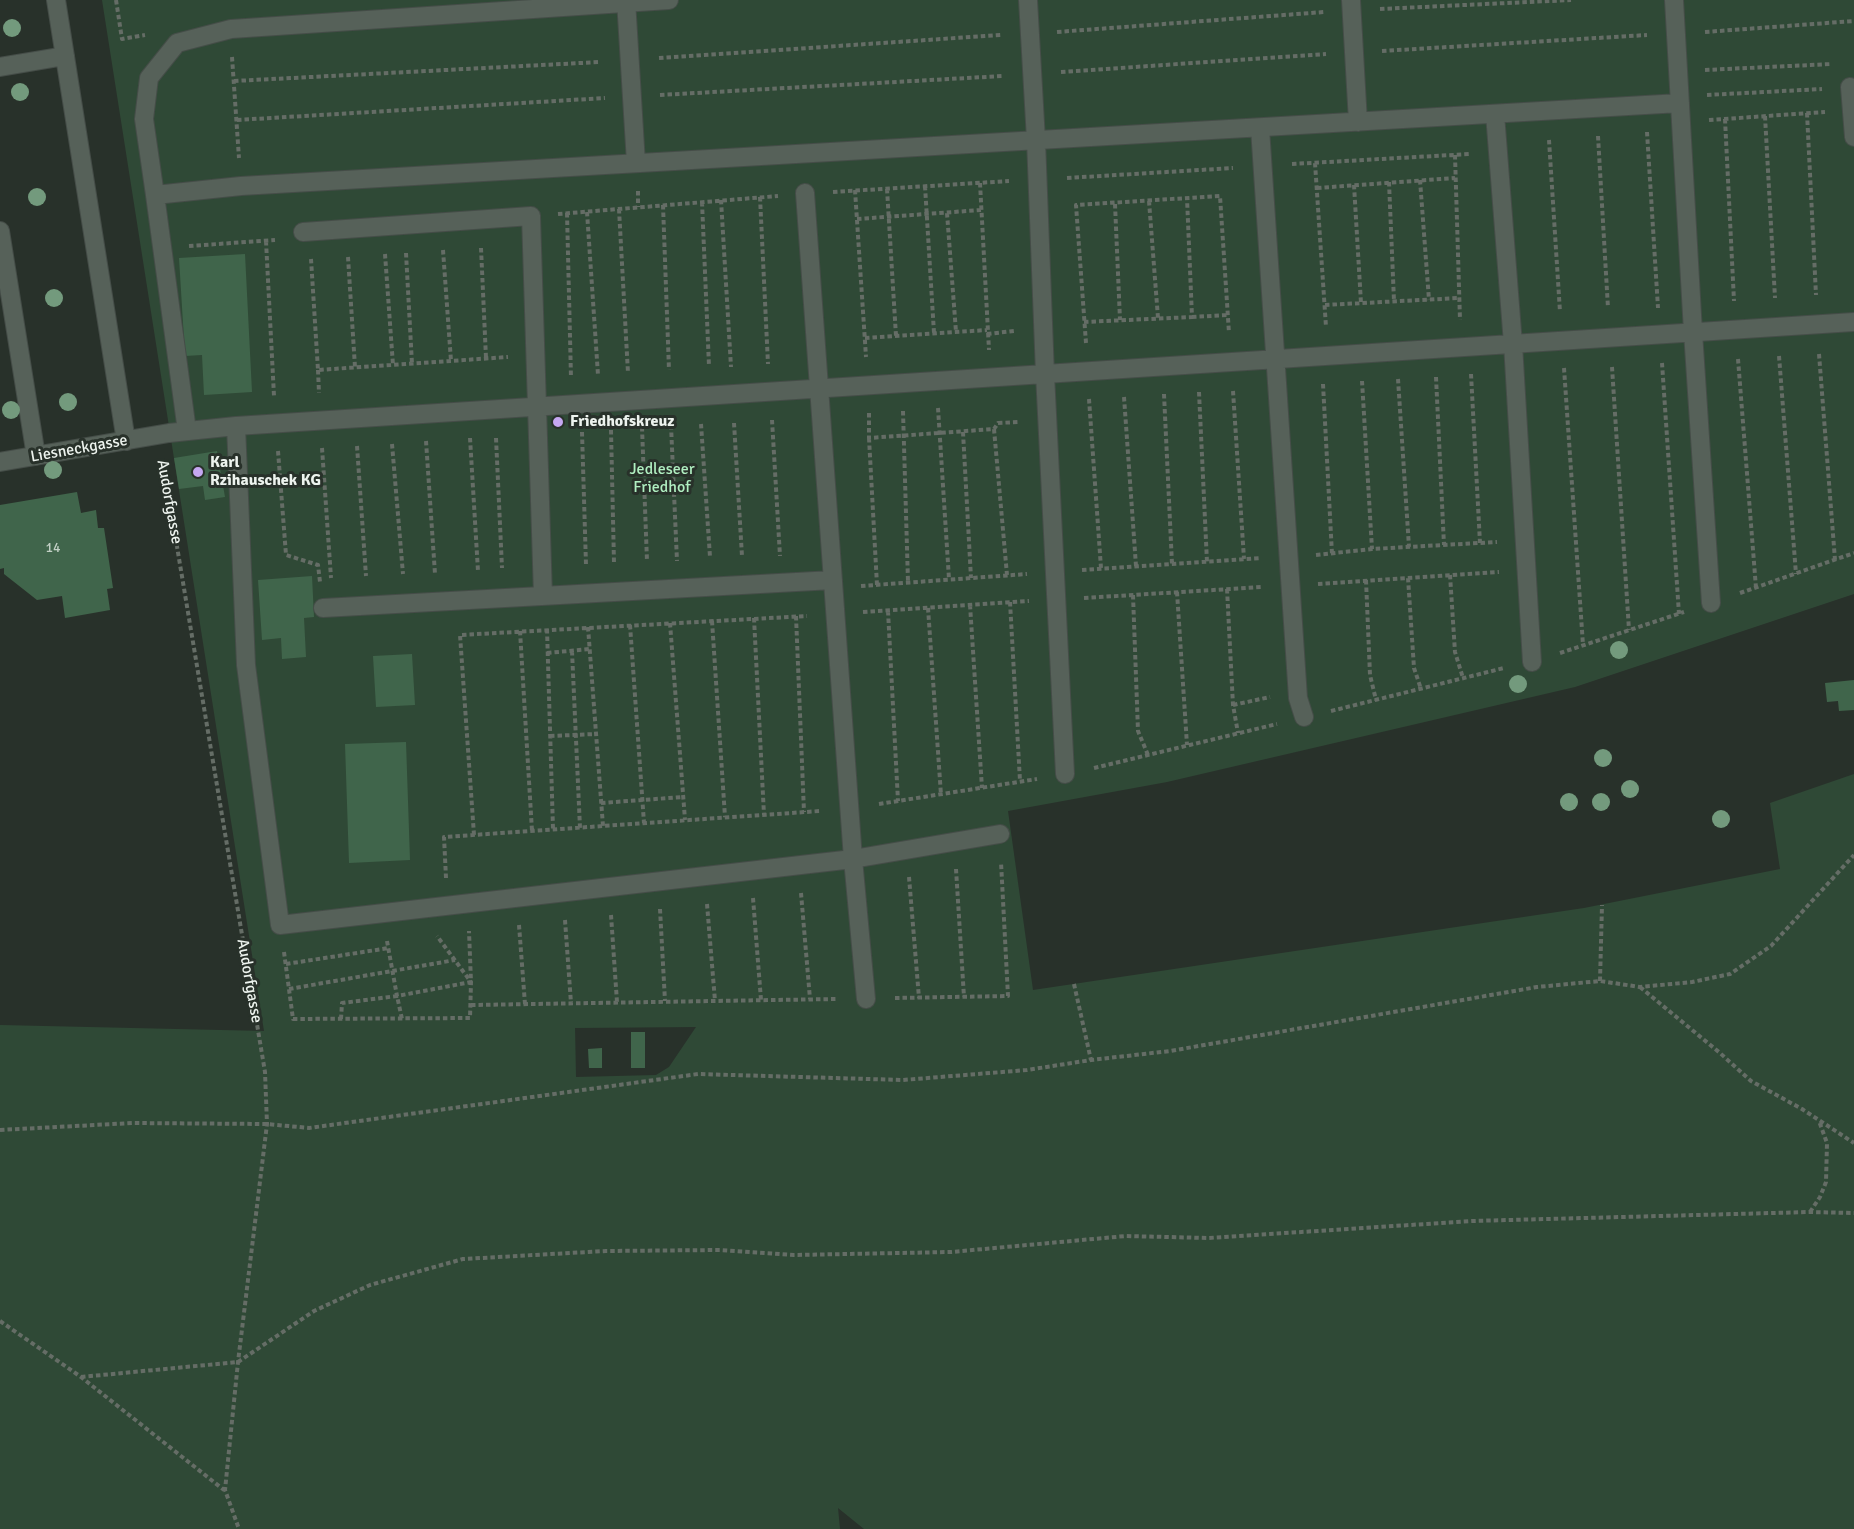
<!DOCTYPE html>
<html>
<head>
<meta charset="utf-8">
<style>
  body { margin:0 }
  canvas { display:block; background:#28312a }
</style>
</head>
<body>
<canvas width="1854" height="1529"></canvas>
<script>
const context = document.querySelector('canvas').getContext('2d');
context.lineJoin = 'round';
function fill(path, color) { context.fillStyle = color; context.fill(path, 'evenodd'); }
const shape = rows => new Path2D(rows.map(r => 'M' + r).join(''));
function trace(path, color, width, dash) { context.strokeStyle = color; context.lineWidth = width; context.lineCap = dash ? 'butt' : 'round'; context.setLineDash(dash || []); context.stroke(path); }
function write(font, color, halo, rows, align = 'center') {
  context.font = font + ' Signika,sans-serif'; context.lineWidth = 6; context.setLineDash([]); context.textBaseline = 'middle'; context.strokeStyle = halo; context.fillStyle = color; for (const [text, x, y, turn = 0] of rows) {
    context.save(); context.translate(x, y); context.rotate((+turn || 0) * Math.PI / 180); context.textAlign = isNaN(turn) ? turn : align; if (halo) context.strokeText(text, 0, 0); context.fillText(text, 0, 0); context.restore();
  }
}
const green = shape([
  [102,0,1854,0,1854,594,1575,687,1167,782,1008,811,1033,990,1584,908,1780,869,1770,803,1854,774,1854,1529,864,1529,838,1508,840,1529,0,1529,0,1025,264,1031],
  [696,1027,669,1067,656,1075,576,1077,575,1028]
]);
const building = shape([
  [245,254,252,392,204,395,202,355,185,356,179,258],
  [217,451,225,497,205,500,203,486,179,489,174,458],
  [77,492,81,513,96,510,98,528,104,528,113,588,107,589,110,610,65,618,62,596,37,600,4,574,4,568,0,569,0,505],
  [312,576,314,617,304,618,306,657,282,659,281,638,262,640,258,580],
  [412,654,415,705,376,707,373,656],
  [1854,680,1854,710,1839,711,1838,701,1827,702,1825,683],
  [406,742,410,860,349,863,345,744],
  [631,1032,645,1032,645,1068,631,1068],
  [602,1048,602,1068,589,1068,588,1049]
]);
const path = shape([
  [116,0,122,39,145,35],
  [1380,9,1571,0],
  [1057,32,1324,12],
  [1705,32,1854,21],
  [1382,51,1647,35],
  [232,57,239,158],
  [659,58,1001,35],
  [1705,70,1832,64],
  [1061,72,1326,54],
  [234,81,600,62],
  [660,95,1003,76],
  [1707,95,1822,89],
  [1807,113,1816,295],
  [1765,116,1775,298],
  [1725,119,1734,301],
  [237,120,605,98],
  [1709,120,1825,112],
  [1647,132,1658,308],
  [1598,136,1608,308],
  [1549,140,1560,312],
  [1455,155,1460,320],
  [1315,163,1326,327],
  [1292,164,1470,154],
  [1067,178,1233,168],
  [1420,180,1429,300],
  [1389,182,1394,301],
  [980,183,989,350],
  [1354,185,1361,303],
  [925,186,934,333],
  [1317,188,1455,178],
  [887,189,896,336],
  [855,190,866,357],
  [638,191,638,207],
  [833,192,1009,181],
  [760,197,768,364],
  [721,200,731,367],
  [1149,201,1158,318],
  [702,202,709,366],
  [1115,204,1120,320],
  [663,205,669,370],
  [619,209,628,373],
  [587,212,598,375],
  [567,213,571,378],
  [947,213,956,332],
  [558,214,778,196],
  [857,219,981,210],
  [266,241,274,396],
  [189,246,275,240],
  [481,248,486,358],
  [443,250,451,361],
  [406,253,412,364],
  [385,254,393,365],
  [348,257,355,367],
  [311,259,318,370,508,357],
  [1325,305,1459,298],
  [1192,317,1228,315],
  [1084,322,1192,317,1187,198],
  [987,334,1014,331],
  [865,338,987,330],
  [1086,343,1076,205,1220,196,1229,333],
  [1819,354,1835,560],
  [1779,356,1796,574],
  [1738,359,1756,588],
  [1662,363,1679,614],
  [1612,367,1629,630],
  [1564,368,1583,645],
  [318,370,319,393],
  [1471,374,1480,543],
  [1436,377,1444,545],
  [1398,379,1409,547],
  [1362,381,1372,549],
  [1323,384,1332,554],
  [1233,391,1244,559],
  [1199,392,1207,562],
  [1164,394,1172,564],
  [1124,397,1136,566],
  [1089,399,1101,568],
  [938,408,949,579],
  [903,411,908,582],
  [869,413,869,438,994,429,998,423,1018,422],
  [772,420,780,556],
  [734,423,742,556],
  [701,424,710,557],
  [671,425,677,561],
  [642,427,647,561],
  [994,429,1007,575],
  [611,430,614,563],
  [582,432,586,565],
  [963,432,971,578],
  [470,438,478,571],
  [496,438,502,568],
  [869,438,877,585],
  [426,441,435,574],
  [392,444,403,574],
  [357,446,366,576],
  [322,448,331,578],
  [278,451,286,555,318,565,320,582],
  [163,463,265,1072,267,1124,238,1362,225,1490,239,1529],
  [1316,555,1372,549,1497,542],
  [1082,570,1261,558],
  [1450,575,1455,652,1463,678],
  [1408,578,1414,668,1421,689],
  [1366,580,1370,675,1376,700],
  [1318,584,1499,572],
  [861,586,1027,574],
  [1227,589,1233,705,1238,733],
  [1177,592,1187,745],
  [1740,593,1854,553],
  [1133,595,1138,731,1148,755],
  [1084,598,1262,587],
  [1010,602,1020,781],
  [970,605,982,788],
  [928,608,941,795],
  [888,611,898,801],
  [863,612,1029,601],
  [796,616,804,812],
  [754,618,764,815],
  [712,621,725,817],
  [670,623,685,820],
  [630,625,644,823],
  [588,627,603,826],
  [547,629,553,829],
  [520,631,532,831],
  [572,651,580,828],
  [547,653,590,649],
  [1560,653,1684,612],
  [1233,705,1270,697],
  [1331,711,1504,668],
  [550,736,596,734],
  [1094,768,1277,724],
  [601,803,683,797],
  [879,804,1037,779],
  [474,835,460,635,807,616],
  [956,869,964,997],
  [909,877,919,998],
  [446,878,444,837,820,811],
  [801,893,810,999],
  [753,898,761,1000],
  [707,904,715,1001],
  [660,909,665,1001],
  [611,915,617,1002],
  [565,920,571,1003],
  [519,925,525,1004],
  [387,941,397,996,471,982,469,931],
  [284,952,293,1019,470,1018,471,982,437,936],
  [286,964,389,948],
  [1600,981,1602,905],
  [1074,984,1091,1060],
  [1640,987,1720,1053,1751,1081,1802,1109,1854,1143],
  [289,989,455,960],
  [895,998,1008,996,1001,862],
  [471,1005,836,999],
  [341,1019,342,1003,397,996,402,1019],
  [0,1130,132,1123,267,1124,309,1128,698,1074,903,1080,1027,1070,1091,1060,1170,1051,1537,987,1600,981,1640,987,1692,982,1730,974,1771,946,1854,855],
  [1810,1212,1820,1197,1826,1182,1827,1143,1819,1121],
  [0,1321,81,1377,224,1490],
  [81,1377,238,1362,314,1311,370,1285,463,1259,606,1251,720,1250,794,1255,951,1252,1126,1236,1208,1238,1472,1221,1810,1212,1854,1213]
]);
const minor = shape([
  [56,0,126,441],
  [626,0,636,163],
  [1028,0,1036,140,1045,374,1065,774],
  [1351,0,1358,122],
  [1674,0,1693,332,1711,603],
  [0,67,65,56],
  [1850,87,1854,137],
  [1495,114,1513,344,1532,662],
  [1260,128,1298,698,1304,717],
  [805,193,853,859,866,999],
  [155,195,144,119,149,78,177,43,231,29,669,0],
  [0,231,36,456],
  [303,232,531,216,543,596],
  [236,426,246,665,280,925,853,859,1000,834],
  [187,431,155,195,241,186,1680,103],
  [0,462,169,433,236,426,1854,322],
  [323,608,833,580]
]);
const trees = [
  [12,28],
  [20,92],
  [37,197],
  [54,298],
  [68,402],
  [11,410],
  [53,470],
  [1619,650],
  [1518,684],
  [1603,758],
  [1630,789],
  [1569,802],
  [1601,802],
  [1721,819]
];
const markers = [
  [558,422,6,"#c5a7f1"],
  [198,472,6,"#c5a7f1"]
];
const numberNames = [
  ["14",53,548]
];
const poiNames = [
  ["Friedhofskreuz",570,422],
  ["Karl",210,463],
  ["Rzihauschek KG",210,481]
];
const streetNames = [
  ["Liesneckgasse",79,449,-10],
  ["Audorfgasse",169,502,80],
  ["Audorfgasse",249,981,80]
];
const parkNames = [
  ["Jedleseer",662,470],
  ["Friedhof",662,488]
];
fill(green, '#2f4936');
fill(building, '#40654b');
trace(minor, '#454d48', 20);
trace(path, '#656d66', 4, [4.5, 3]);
trace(minor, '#566159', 18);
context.fillStyle = '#739a7d';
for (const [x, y] of trees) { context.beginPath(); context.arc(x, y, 9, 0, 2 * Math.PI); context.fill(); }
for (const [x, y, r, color] of markers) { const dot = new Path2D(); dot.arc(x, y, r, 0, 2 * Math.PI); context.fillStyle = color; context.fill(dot); trace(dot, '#28312a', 2); }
write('14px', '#c2d0c5', null, numberNames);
write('bold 16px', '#edf3ee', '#28312a', poiNames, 'left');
write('16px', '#edf3ee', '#28312a', streetNames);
write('16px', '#b0efc1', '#28312a', parkNames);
</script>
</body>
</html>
